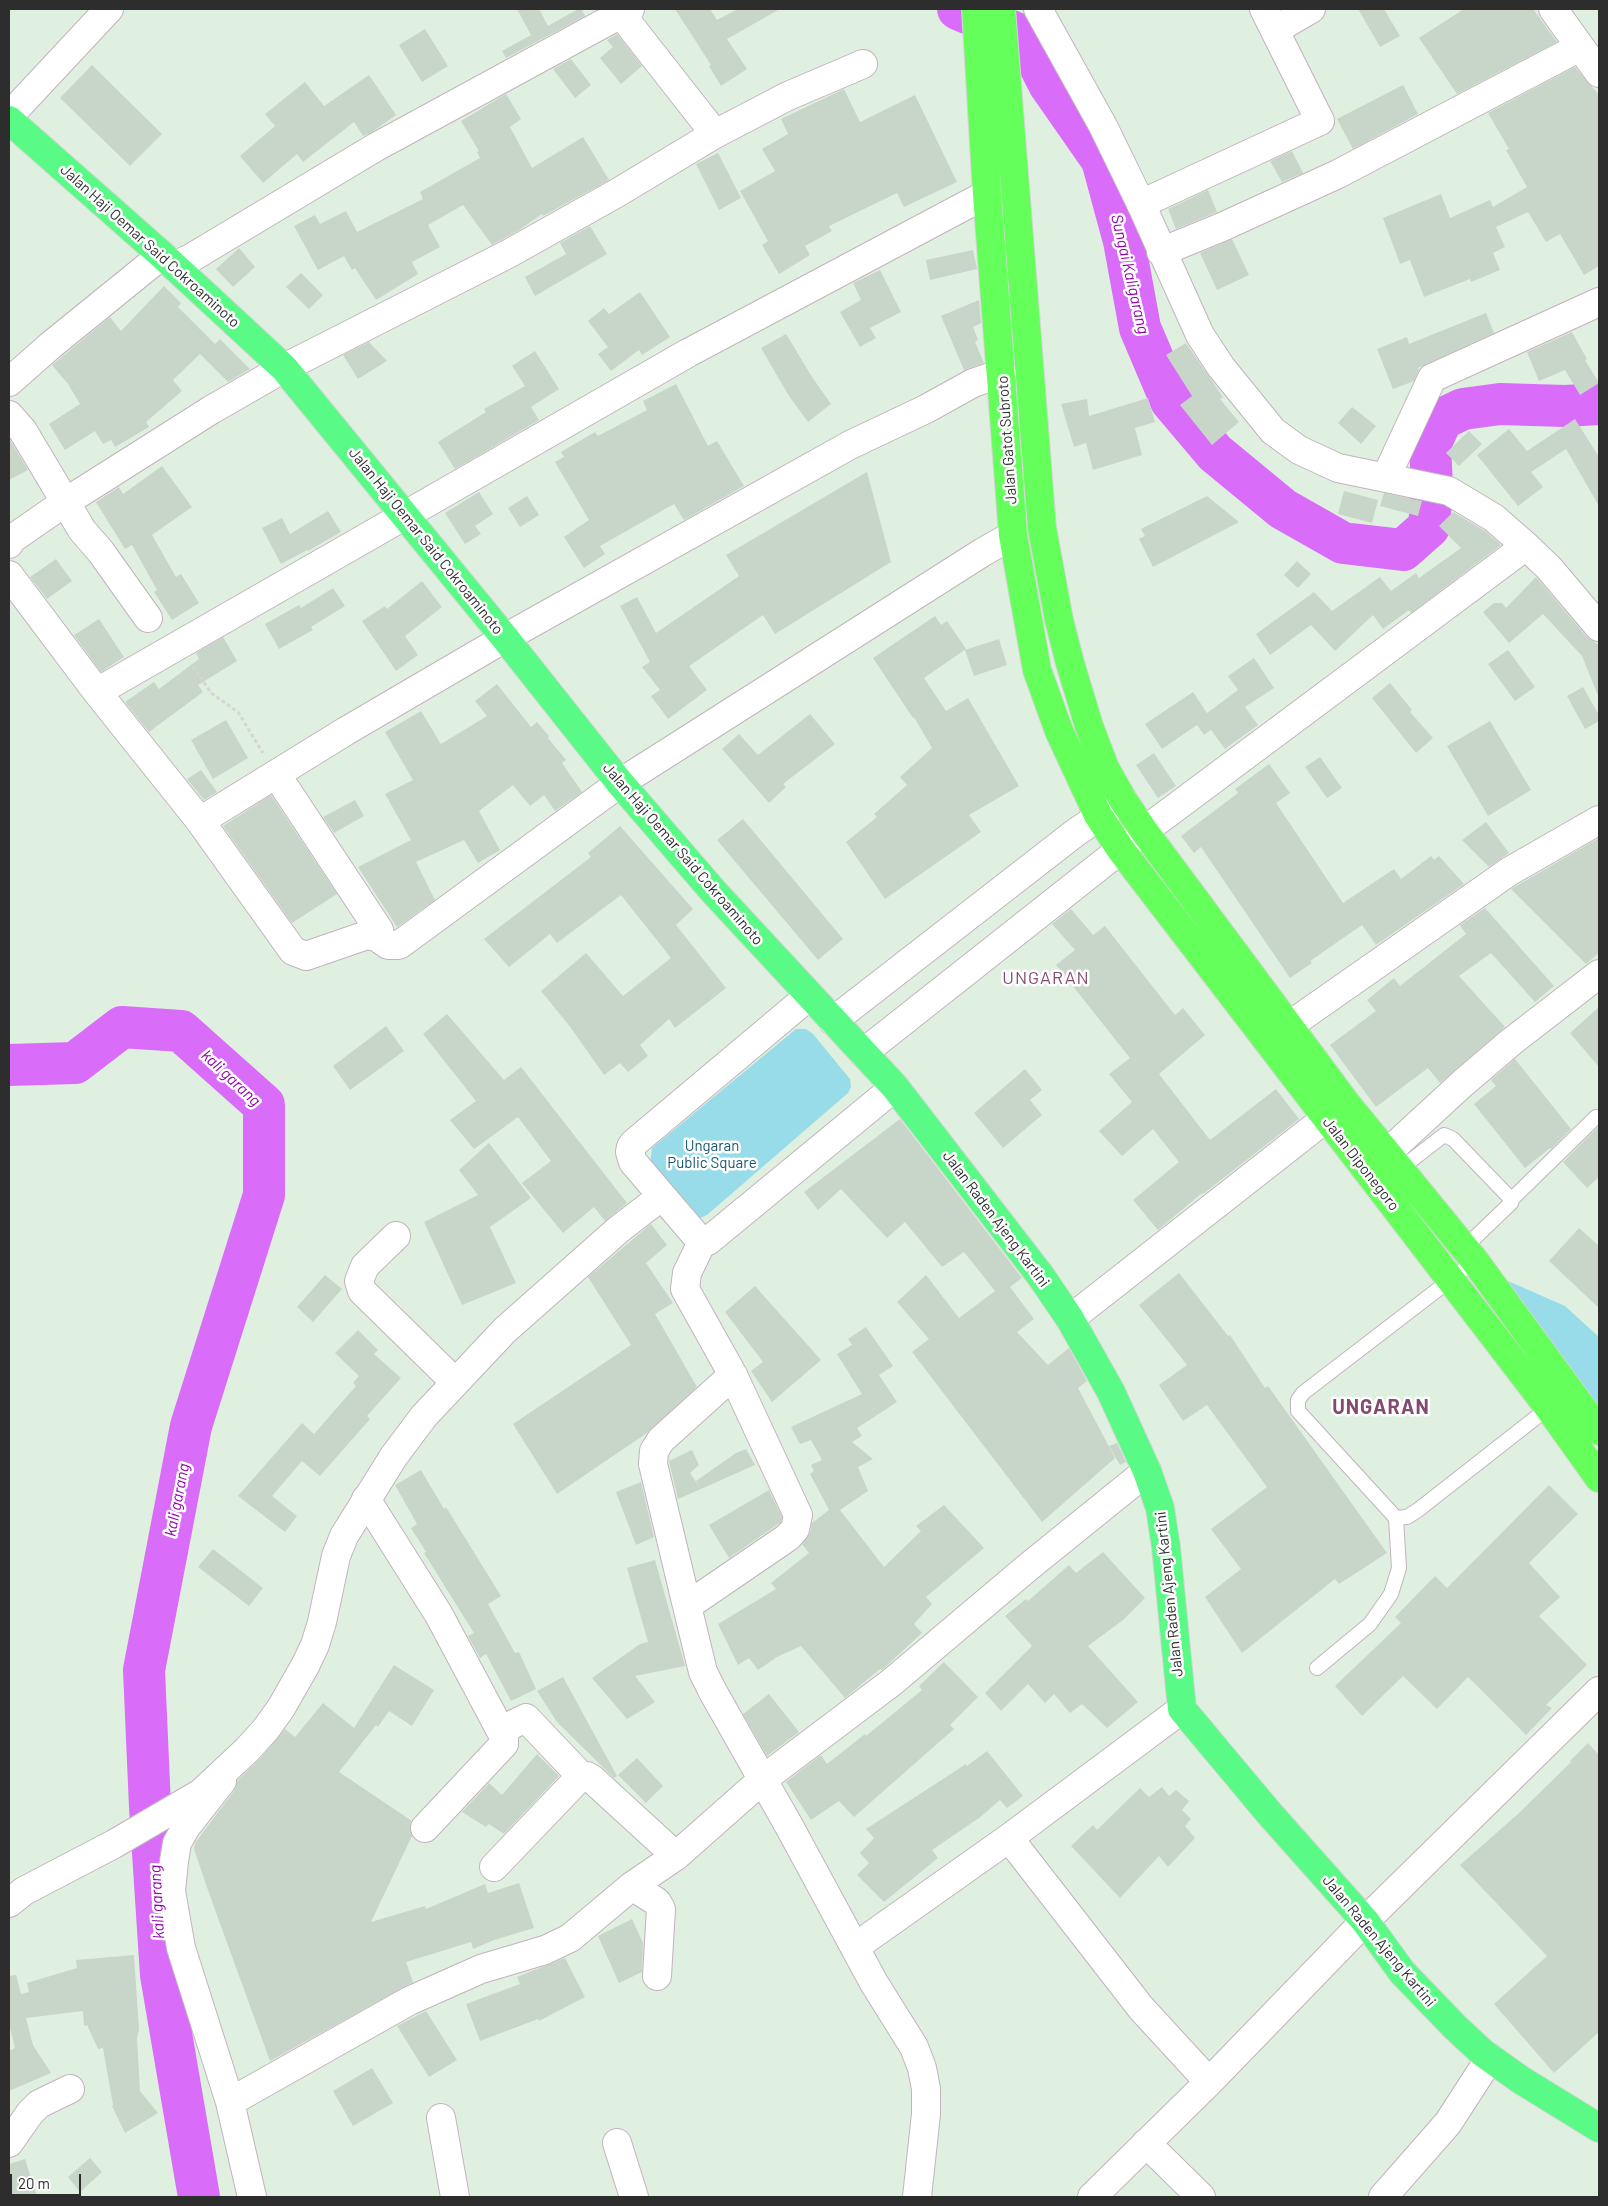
<!DOCTYPE html>
<html>
<head>
<meta charset="utf-8">
<style>
  body { margin:0 }
  #map { position:relative; width:1608px; height:2206px; overflow:hidden; background:#dff0e1; font-family:Barlow,sans-serif }
  canvas { display:block }
  .frame { position:absolute; inset:0; border:10px solid #2d2d2d; pointer-events:none }
  .scale { position:absolute; left:10px; top:2174px; width:71px; height:22px; box-sizing:border-box; border:2px solid #2d2d2d; border-top:0; padding-left:6px; font-size:15px; line-height:18px; white-space:nowrap; color:#2d2d2d; -webkit-text-stroke:4px #fff; paint-order:stroke }
</style>
</head>
<body>
<div id="map">
<canvas width="1608" height="2206"></canvas>
<div class="frame"></div>
<div class="scale">20 m</div>
</div>
<script>
const context = document.querySelector('canvas').getContext('2d');
context.lineJoin = 'round';
function fill(path, color) { context.fillStyle = color; context.fill(path, 'evenodd'); }
const shape = rows => new Path2D(rows.map(r => 'M' + r).join(''));
function trace(path, color, width, dash) { context.strokeStyle = color; context.lineWidth = width; context.lineCap = dash ? 'butt' : 'round'; context.setLineDash(dash || []); context.stroke(path); }
function write(font, color, halo, rows, align = 'center') {
  context.font = font + ' Barlow,sans-serif'; context.lineWidth = 5; context.setLineDash([]); context.textBaseline = 'middle'; context.strokeStyle = halo; context.fillStyle = color; for (const [text, x, y, turn = 0] of rows) {
    context.save(); context.translate(x, y); context.rotate((+turn || 0) * Math.PI / 180); context.textAlign = isNaN(turn) ? turn : align; if (halo) context.strokeText(text, 0, 0); context.fillText(text, 0, 0); context.restore();
  }
}
const green = shape([
  [796,1029,806,1029,813,1034,850,1079,851,1087,848,1093,707,1215,700,1218,693,1214,650,1165,652,1148],
  [1499,1277,1565,1306,1599,1337,1599,1409]
]);
const river = shape([
  [958,9,1025,37,1049,84,1102,160,1124,241,1140,328,1171,401,1215,453,1283,509,1343,543,1403,550,1429,527,1432,487,1430,445,1442,419,1463,409,1500,404,1565,406,1599,404],
  [9,1065,75,1063,122,1027,181,1031,264,1105,264,1195,191,1426,144,1670,150,1807,161,1975,199,2197]
]);
const building = shape([
  [517,9,539,9,548,26,578,9,581,9,585,16,506,58,502,51,531,35],
  [675,9,710,9,717,20,738,9,780,9,727,39,747,69,721,86,709,66,711,65],
  [1358,9,1384,9,1400,36,1380,47],
  [1464,9,1533,9,1557,42,1457,94,1419,38],
  [425,29,448,66,422,82,399,45],
  [617,34,642,66,621,84,600,58,613,47,607,40],
  [571,59,591,85,575,98,553,69],
  [92,65,162,134,130,166,60,98],
  [1575,67,1599,95,1599,266,1584,275,1560,234,1546,242,1528,212,1496,227,1505,247,1493,253,1500,270,1471,282,1470,279,1424,297,1410,260,1400,264,1383,218,1441,194,1450,218,1490,200,1493,207,1527,187,1506,150,1509,149,1488,113],
  [369,75,396,115,372,132,363,136,354,122,303,162,297,154,263,183,240,156,275,126,265,114,305,82,324,106],
  [1403,85,1418,114,1353,149,1337,119],
  [844,89,860,122,915,95,957,182,904,207,897,193,829,226,832,231,805,246,810,255,779,274,762,245,768,241,740,191,775,171,762,149,788,134,781,119],
  [506,94,521,119,510,127,532,168,583,137,609,180,543,216,542,214,519,230,492,245,463,205,428,225,440,247,412,262,418,274,376,300,355,268,352,270,344,256,318,270,294,226,315,215,320,224,346,211,357,232,423,199,420,192,480,158,477,152,479,151,461,121],
  [1292,151,1303,173,1282,182,1270,161],
  [718,153,741,198,719,210,696,164],
  [1208,190,1217,212,1176,229,1168,209],
  [590,226,607,254,535,296,525,277,566,254,560,243],
  [1232,239,1249,275,1217,290,1200,253],
  [239,248,255,267,233,287,216,269],
  [973,250,977,269,930,280,926,260],
  [880,270,901,312,870,328,876,338,860,347,840,312,861,300,853,283],
  [301,273,323,295,309,309,286,287],
  [164,286,181,303,178,307,215,344,220,339,250,369,228,382,200,354,173,380,182,391,146,422,149,427,115,447,111,440,103,444,95,431,65,450,49,424,80,404,68,384,52,365,110,317,121,331],
  [640,292,670,337,642,355,639,350,611,371,598,354,608,347,588,321,604,308,609,314],
  [979,300,981,323,973,327,978,340,975,342,984,363,964,370,941,316],
  [1486,313,1494,333,1418,368,1419,370,1414,381,1393,389,1377,349,1407,337,1409,344],
  [1572,332,1587,359,1585,360,1599,383,1580,395,1565,370,1539,381,1527,352],
  [786,334,812,377,831,404,808,422,789,396,761,348],
  [369,342,387,361,358,379,343,355],
  [1186,343,1223,397,1220,399,1239,422,1212,445,1180,405,1192,396,1166,355],
  [535,351,559,389,531,407,539,420,455,469,438,442,486,412,484,409,525,386,512,366],
  [676,384,708,446,717,441,744,486,684,520,674,504,600,546,605,554,584,568,564,537,589,520,555,462,564,457,561,452,595,432,598,436,647,410,643,401],
  [1148,398,1155,422,1135,428,1142,455,1093,470,1086,443,1074,447,1061,404,1087,399,1089,416],
  [1352,407,1376,426,1361,444,1338,423],
  [1575,419,1599,457,1599,506,1566,449,1531,472,1543,487,1518,506,1477,455,1509,429,1527,451],
  [1469,431,1482,444,1459,466,1446,453],
  [9,438,28,470,9,480],
  [162,466,192,507,152,535,176,577,181,574,199,603,172,620,154,592,157,590,132,545,125,549,96,502,119,487,123,494],
  [867,472,891,562,775,634,763,615,689,666,707,690,668,719,651,696,660,690,642,667,650,662,620,606,637,597,656,633,739,576,726,555],
  [1344,491,1378,500,1372,523,1338,514],
  [479,492,493,514,475,526,481,534,465,544,445,513],
  [1384,493,1422,501,1418,516,1380,506],
  [527,496,539,515,520,527,508,508],
  [1207,496,1239,522,1153,567,1139,539,1145,536,1141,529],
  [328,511,341,532,308,551,307,550,281,564,262,528,282,518,290,534],
  [1453,512,1485,531,1501,545,1411,613,1409,610,1383,629,1373,615,1335,651,1311,625,1270,655,1256,634,1314,592,1332,611,1380,577,1391,591,1416,573,1419,578,1461,548,1439,526],
  [56,559,72,581,47,599,30,577],
  [1297,561,1311,574,1298,588,1284,575],
  [1536,577,1587,637,1599,645,1599,698,1582,656,1543,614,1509,643,1483,612,1494,603,1502,603,1506,608],
  [422,581,442,607,405,636,418,655,396,671,362,621,385,606,387,609],
  [333,588,345,606,311,627,313,630,279,649,265,624,299,605,301,608],
  [935,616,941,625,947,621,966,649,924,678,946,711,968,698,1019,786,969,815,981,832,885,899,846,842,877,817,874,814,907,785,900,777,932,748,914,717,913,718,873,658],
  [99,619,124,657,101,672,74,635],
  [223,637,237,661,198,685,203,692,149,732,125,702,154,682,159,689,199,659,196,653],
  [999,639,1007,665,974,676,965,650],
  [1508,650,1535,687,1515,701,1488,664],
  [1254,658,1274,688,1245,707,1258,725,1225,749,1211,730,1204,735,1197,725,1162,749,1145,724,1193,692,1207,713,1238,690,1228,676],
  [1390,683,1412,710,1410,712,1433,738,1416,753,1372,698],
  [497,684,531,727,537,722,549,736,548,738,566,760,562,763,582,792,555,811,544,795,530,806,513,785,479,811,500,850,478,863,464,840,416,862,435,900,397,927,358,867,411,840,385,794,413,780,385,732,421,711,441,744,487,716,475,701],
  [1583,687,1599,715,1599,721,1585,729,1567,696],
  [810,714,835,744,783,784,786,787,769,803,722,749,739,734,758,755],
  [226,720,248,758,213,779,191,740],
  [1490,721,1531,790,1488,816,1447,746],
  [1154,753,1176,786,1158,798,1136,765],
  [1320,757,1342,788,1327,798,1305,767],
  [1269,764,1290,793,1276,803,1343,903,1394,869,1401,879,1431,856,1434,860,1439,856,1464,884,1376,945,1362,925,1310,961,1312,963,1290,978,1201,847,1194,853,1181,836,1238,793,1235,789],
  [201,770,217,792,204,800,187,779],
  [271,795,337,894,292,923,223,826],
  [355,800,364,816,334,833,323,817],
  [743,819,843,939,818,960,717,840],
  [1486,822,1509,853,1489,867,1462,840],
  [620,826,693,909,676,925,726,988,675,1028,669,1019,640,1045,648,1056,628,1072,620,1063,604,1075,571,1028,541,991,586,953,623,996,671,958,621,895,557,943,550,934,509,967,484,939,591,857,588,853],
  [1599,838,1599,953,1586,964,1511,889],
  [1485,908,1554,986,1535,1002,1491,953,1459,976,1505,1027,1440,1083,1428,1068,1376,1107,1330,1045,1376,1011,1367,1000,1394,978,1400,986,1466,934,1460,925],
  [1071,909,1093,935,1105,926,1175,1015,1183,1008,1205,1035,1159,1074,1210,1140,1276,1089,1299,1119,1203,1194,1202,1193,1158,1230,1133,1200,1179,1162,1153,1129,1122,1156,1099,1131,1132,1102,1109,1074,1130,1058,1056,965,1075,950,1052,924],
  [1599,1007,1599,1067,1570,1033],
  [447,1014,504,1080,521,1067,627,1203,605,1221,594,1207,563,1233,522,1183,551,1161,518,1117,474,1149,450,1120,476,1101,423,1034],
  [386,1026,404,1051,350,1090,333,1066],
  [1515,1059,1571,1129,1551,1149,1550,1148,1525,1168,1474,1104,1496,1086,1491,1080],
  [1025,1069,1042,1090,1030,1100,1042,1115,1003,1148,974,1113],
  [900,1119,1022,1278,1010,1287,1034,1319,1017,1332,1048,1365,1069,1348,1087,1381,1078,1388,1115,1458,1042,1522,912,1352,929,1339,897,1302,926,1275,959,1318,995,1291,964,1252,942,1267,905,1222,887,1238,841,1189,818,1210,804,1192],
  [1599,1126,1599,1177,1587,1188,1563,1162],
  [489,1143,531,1198,490,1227,516,1283,462,1305,424,1222,478,1195,459,1170],
  [651,1224,667,1245,646,1263,673,1303,655,1314,697,1387,647,1433,557,1494,513,1424,631,1345,588,1277],
  [1579,1228,1599,1246,1599,1308,1549,1261],
  [1179,1273,1228,1336,1230,1335,1265,1388,1268,1386,1387,1553,1339,1584,1335,1579,1242,1653,1205,1597,1241,1569,1211,1529,1267,1487,1207,1405,1183,1421,1159,1385,1187,1365,1139,1305],
  [325,1275,342,1289,313,1322,297,1307],
  [755,1286,821,1360,772,1402,751,1371,763,1362,725,1312],
  [866,1327,893,1366,879,1375,897,1402,857,1428,862,1436,852,1442,873,1459,858,1467,868,1491,840,1510,884,1567,921,1531,916,1526,944,1505,984,1548,926,1597,932,1604,914,1624,922,1633,882,1670,880,1669,845,1698,801,1646,777,1657,758,1670,749,1658,738,1665,718,1624,776,1589,771,1583,809,1553,802,1544,810,1533,812,1523,829,1510,810,1474,814,1471,811,1465,822,1460,811,1440,800,1444,791,1427,862,1394,837,1354,852,1345,848,1339],
  [358,1330,378,1350,374,1354,401,1378,367,1416,370,1419,320,1476,302,1461,272,1496,297,1516,285,1532,238,1496,302,1423,314,1434,356,1386,353,1383,359,1376,335,1353],
  [1117,1443,1126,1462,1120,1465,1109,1446],
  [746,1449,755,1465,701,1489,696,1481,736,1453],
  [692,1450,699,1465,690,1473,701,1489,678,1499,669,1461],
  [421,1470,444,1509,446,1507,501,1596,488,1604,515,1653,519,1652,536,1689,511,1701,486,1654,480,1658,468,1636,474,1633,424,1553,426,1552,411,1528,417,1524,395,1485],
  [641,1482,654,1537,636,1545,616,1492],
  [1549,1485,1578,1514,1529,1563,1560,1597,1539,1616,1587,1665,1546,1705,1552,1708,1526,1735,1468,1677,1437,1709,1403,1676,1362,1716,1335,1686,1401,1623,1395,1617,1435,1576,1447,1588],
  [769,1490,782,1517,781,1522,729,1558,709,1525],
  [213,1549,263,1588,249,1606,198,1567],
  [1103,1552,1145,1598,1123,1620,1088,1646,1138,1702,1107,1728,1082,1704,1070,1713,1054,1694,1045,1703,1028,1684,1001,1711,985,1693,1032,1646,1005,1616,1026,1599,1028,1601,1069,1565,1076,1573],
  [655,1560,685,1666,635,1676,655,1702,627,1719,592,1678,640,1644,648,1642,627,1568],
  [944,1662,978,1697,950,1725,954,1729,854,1817,839,1801,811,1820,786,1782,821,1755,827,1764,865,1734,866,1736,922,1690,919,1686],
  [394,1665,434,1690,412,1726,389,1711,378,1727,376,1725,339,1772,412,1821,410,1825,412,1836,371,1922,425,1906,426,1909,485,1884,488,1893,519,1883,534,1928,494,1940,473,1949,471,1942,406,1962,413,1982,270,2061,210,1896,194,1849,195,1843,234,1791,237,1781,259,1760,285,1729,295,1737,323,1703,354,1728],
  [563,1677,617,1776,614,1778,557,1722,537,1691],
  [769,1694,799,1732,767,1756,743,1714],
  [1588,1743,1599,1755,1599,2032,1554,2073,1494,2004,1547,1956,1460,1865,1518,1814,1571,1762,1570,1761],
  [987,1751,1023,1796,1007,1808,1000,1800,979,1818,932,1850,938,1858,884,1902,857,1875,869,1863,860,1853,874,1838,866,1829,966,1764,967,1766],
  [537,1754,559,1776,504,1834,489,1824,486,1827,462,1812,489,1783,502,1795],
  [637,1758,663,1786,646,1803,618,1775],
  [1162,1787,1169,1796,1176,1790,1189,1801,1182,1810,1191,1819,1185,1826,1195,1838,1168,1867,1159,1856,1120,1898,1071,1846,1093,1825,1097,1830,1140,1788,1149,1797],
  [632,1919,643,1943,642,1972,619,1983,598,1936],
  [134,1955,139,2030,137,2038,140,2091,158,2113,125,2133,112,2106,113,2105,103,2048,98,2049,87,2025,84,2026,83,2011,26,2018,33,2045,51,2073,9,2091,9,2051,15,2048,9,2024,9,1976,16,1975,21,1994,29,1992,27,1983,77,1968,76,1960],
  [565,1958,585,1997,539,2021,538,2019,480,2041,466,2004,520,1984,517,1977],
  [426,2011,457,2060,429,2077,397,2026],
  [372,2068,393,2103,353,2126,333,2091],
  [90,2158,102,2172,80,2192,68,2177],
  [25,2159,37,2197,11,2197,9,2189,9,2164]
]);
const path = shape([
  [193,666,211,693,238,712,263,753]
]);
const lane = shape([
  [1400,1169,1444,1135,1453,1139,1510,1198,1511,1203,1464,1248],
  [1511,1200,1596,1117],
  [1396,1518,1407,1517,1418,1510,1552,1405],
  [1317,1668,1370,1624,1391,1594,1399,1568,1396,1518,1298,1411,1298,1400,1303,1393,1475,1261]
]);
const street = shape([
  [617,9,715,134],
  [1553,9,1599,73],
  [1275,30,1311,9],
  [9,116,109,9],
  [1141,204,1320,121,1264,9],
  [1161,252,1222,227,1338,174,1580,47],
  [174,266,191,258,376,147,630,9],
  [9,382,51,345,162,255],
  [9,415,23,431,82,530,101,552,148,618],
  [1386,477,1432,378,1599,302],
  [9,544,12,539,64,503,211,410,284,368,508,254,617,193,715,134,788,96,863,64],
  [9,575,97,692,200,821,293,951,306,956,367,935,377,937,388,945,399,945,620,783,983,552,1013,535],
  [97,692,688,353,987,194],
  [276,774,379,930,381,940],
  [200,821,346,731,505,638,850,445,926,409,973,383,1002,373],
  [1144,831,1526,546],
  [1290,1025,1510,871,1599,820],
  [1387,1153,1463,1083,1511,1042,1599,974],
  [396,1236,365,1266,359,1281,362,1291,455,1382],
  [702,1242,687,1273,685,1289,733,1375,798,1515,795,1529,788,1537,687,1606,703,1672,713,1692,789,1826,874,1983,914,2047,922,2068,926,2089,926,2114,917,2197],
  [1070,1319,1325,1119],
  [366,1499,439,1615,504,1737,504,1744,425,1828],
  [687,1606,653,1464,654,1451,661,1440,733,1375],
  [501,1730,526,1718,581,1776],
  [222,1781,186,1827,177,1843,174,1861,171,1891,181,1948,230,2102,252,2197],
  [1009,1838,1141,2008,1209,2082],
  [494,1867,581,1776,587,1776,592,1779,676,1856],
  [632,1886,657,1902,661,1909,657,1976],
  [855,1947,1009,1838,1182,1709],
  [230,2102,409,2001,481,1969,545,1950,570,1938,632,1886,676,1856,762,1780,892,1682,1027,1568,1147,1471],
  [441,2118,455,2197],
  [9,2143,30,2113,39,2104,70,2089],
  [617,2143,634,2197],
  [1146,2143,1201,2197],
  [1092,2197,1209,2082,1365,1921,1599,1691],
  [1383,2197,1448,2123,1490,2058]
]);
const secondary = shape([
  [1038,9,1103,126,1141,204,1200,335,1221,367,1273,431,1299,450,1338,468,1449,491,1494,518,1526,546,1549,568,1599,627],
  [809,996,634,1143,631,1147,630,1152,633,1162,698,1238,702,1242,708,1241,895,1087],
  [833,1021,1075,833,1123,800],
  [863,1053,1144,831],
  [9,1903,24,1891,114,1844,201,1793,247,1750,266,1729,281,1708,305,1666,315,1645,322,1622,336,1556,344,1536,394,1456,424,1416,505,1330,618,1230,662,1196]
]);
const primary = shape([
  [9,120,162,255,284,368,505,638,620,783,714,892,895,1087,1040,1275,1070,1319,1111,1392,1147,1471,1160,1508,1166,1547,1182,1709,1269,1813,1365,1921,1402,1972,1455,2027,1483,2053,1521,2080,1599,2128]
]);
const highway = shape([
  [976,9,987,194,1013,535,1037,670,1059,731,1098,815,1121,850,1549,1408,1599,1478],
  [1001,9,1042,528,1059,620,1070,663,1089,726,1105,768,1123,800,1144,831,1346,1103,1475,1261,1599,1431]
]);
const streetNames = [
  ["Jalan Haji Oemar Said Cokroaminoto",150,246,42],
  ["Jalan Gatot Subroto",1007,440,-94],
  ["Jalan Haji Oemar Said Cokroaminoto",426,541,51],
  ["Jalan Haji Oemar Said Cokroaminoto",683,854,49],
  ["Jalan Diponegoro",1361,1164,52],
  ["Jalan Raden Ajeng Kartini",996,1219,53],
  ["Jalan Raden Ajeng Kartini",1169,1594,-96],
  ["Jalan Raden Ajeng Kartini",1379,1941,50]
];
const parkNames = [
  ["Ungaran",712,1146],
  ["Public Square",712,1163]
];
const waterNames = [
  ["Sungai Kaligarang",1130,274,77],
  ["kali garang",231,1078,43],
  ["kali garang",177,1500,-79],
  ["kali garang",157,1902,-93]
];
const quarterNames = [
  ["UNGARAN",1046,978]
];
const districtNames = [
  ["UNGARAN",1381,1407]
];
fill(green, '#99dce9');
trace(river, '#d96cf8', 42);
fill(building, '#c8d5c9');
trace(lane, '#c2b3bd', 16);
trace(street, '#c2b3bd', 30);
trace(secondary, '#c2b3bd', 30);
trace(primary, '#d5d5d5', 30);
trace(highway, '#d5d5d5', 30);
trace(path, '#d5d5d5', 3, [4, 2.5]);
trace(lane, '#fff', 14);
trace(street, '#fff', 28);
trace(secondary, '#fff', 28);
trace(primary, '#59fb86', 28);
trace(highway, '#64ff5b', 28);
write('15px', '#2d2d2d', '#fff', streetNames);
write('15px', '#165672', '#fff', parkNames);
write('italic 16px', '#9303ac', '#fff', waterNames);
context.letterSpacing = '1px';
write('18px', '#834970', '#fff', quarterNames);
context.letterSpacing = '0px';
context.letterSpacing = '1px';
write('bold 20px', '#834970', '#fff', districtNames);
context.letterSpacing = '0px';
</script>
</body>
</html>
